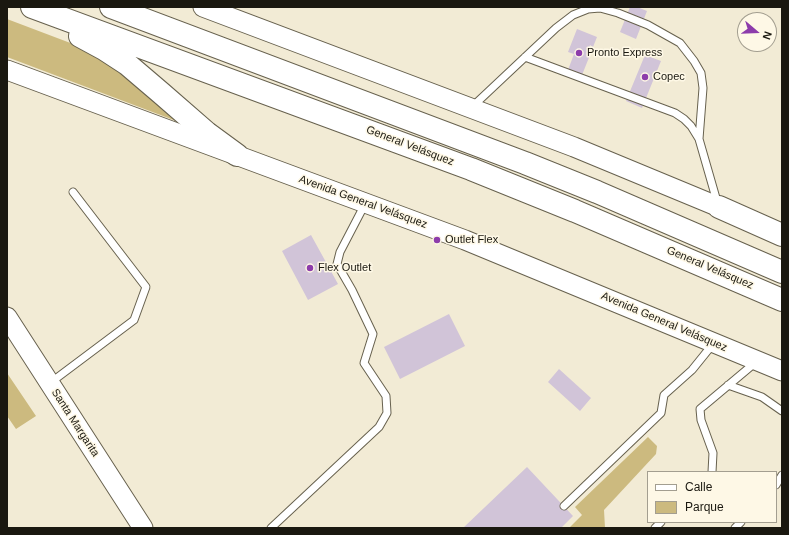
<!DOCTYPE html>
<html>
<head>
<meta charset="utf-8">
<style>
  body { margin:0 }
  #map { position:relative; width:789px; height:535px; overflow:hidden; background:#f2ebd5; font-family:Arial,sans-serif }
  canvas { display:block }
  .frame { position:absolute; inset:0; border:8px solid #1a1810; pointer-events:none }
  .legend { position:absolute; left:647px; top:471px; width:130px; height:52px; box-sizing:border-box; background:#fef8e6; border:1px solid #a39e90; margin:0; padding:5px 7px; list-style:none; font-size:12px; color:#1a1810 }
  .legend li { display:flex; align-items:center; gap:8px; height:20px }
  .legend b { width:20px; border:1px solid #a39e90 }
  .north { position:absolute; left:737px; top:12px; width:40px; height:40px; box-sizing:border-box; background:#fef8e6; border:1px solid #a39e90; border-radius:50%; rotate:109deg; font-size:11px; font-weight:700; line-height:16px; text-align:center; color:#1a1810 }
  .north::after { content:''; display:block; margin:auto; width:14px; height:18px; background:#8d3cab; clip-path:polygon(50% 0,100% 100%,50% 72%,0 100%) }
</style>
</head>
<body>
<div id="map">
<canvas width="789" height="535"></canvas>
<div class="frame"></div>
<ul class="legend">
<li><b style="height:5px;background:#fff"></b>Calle</li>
<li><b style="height:11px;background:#ccba7f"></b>Parque</li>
</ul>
<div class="north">N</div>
</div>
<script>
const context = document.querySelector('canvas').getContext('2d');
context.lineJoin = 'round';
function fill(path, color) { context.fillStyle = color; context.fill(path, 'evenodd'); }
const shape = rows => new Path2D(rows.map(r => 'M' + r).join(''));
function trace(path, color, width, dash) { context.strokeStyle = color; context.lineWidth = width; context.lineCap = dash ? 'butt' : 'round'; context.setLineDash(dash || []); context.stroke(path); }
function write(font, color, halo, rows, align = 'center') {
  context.font = font + ' Arial,sans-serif'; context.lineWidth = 3; context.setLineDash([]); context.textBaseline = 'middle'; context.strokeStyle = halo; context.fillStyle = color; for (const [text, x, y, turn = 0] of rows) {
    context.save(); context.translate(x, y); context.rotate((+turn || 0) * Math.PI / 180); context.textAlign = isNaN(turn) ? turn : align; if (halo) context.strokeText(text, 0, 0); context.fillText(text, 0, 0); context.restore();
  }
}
const green = shape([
  [7,19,73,44,105,60,179,122,7,57],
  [7,373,36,416,16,429,7,416],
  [648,437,657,446,656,454,604,510,605,528,569,528,582,515,575,507]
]);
const building = shape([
  [630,7,637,7,647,11,636,39,620,32],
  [577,29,597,37,593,47,590,45,587,54,590,55,582,75,568,70,574,54,568,52],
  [645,55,661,61,642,108,626,101],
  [311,235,338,284,308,300,282,251],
  [449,314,465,346,400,379,384,347],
  [559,369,591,398,580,411,548,382],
  [527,467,573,516,561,528,463,528]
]);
const lane = shape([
  [525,57,675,113,684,119,691,126,699,139],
  [472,107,556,28,573,15,588,9,600,8,618,13,648,25,680,43,694,61,701,73,703,88,699,139,718,205],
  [50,383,134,320,146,287,73,192],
  [728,385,762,397,782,411],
  [712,472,713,453,701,420,700,409,756,362],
  [776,485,782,475],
  [564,506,661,413,664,395,692,370,713,344],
  [271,528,379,427,387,413,386,396,364,363,373,334,352,290,337,264,340,252,365,204],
  [655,528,661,522],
  [735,528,741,522]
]);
const secondary = shape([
  [203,7,574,147,719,207],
  [7,70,465,240,782,371],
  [7,317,143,528]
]);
const highway = shape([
  [32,7,471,169,575,211,782,300],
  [111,7,525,163,597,192,782,272],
  [80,36,104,49,127,64,161,93,207,133,237,155],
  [719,207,782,235]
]);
const markers = [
  [579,53,4,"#8d3cab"],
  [645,77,4,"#8d3cab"],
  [437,240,4,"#8d3cab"],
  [310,268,4,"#8d3cab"]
];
const poiNames = [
  ["Pronto Express",587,53],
  ["Copec",653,77],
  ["Outlet Flex",445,240],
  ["Flex Outlet",318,268]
];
const streetNames = [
  ["General Velásquez",410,146,21],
  ["Avenida General Velásquez",363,202,20],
  ["General Velásquez",710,268,23],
  ["Avenida General Velásquez",664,322,23],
  ["Santa Margarita",75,423,57]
];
fill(green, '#ccba7f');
fill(building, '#d1c4d8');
trace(lane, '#67614e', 9);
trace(secondary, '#67614e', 21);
trace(highway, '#67614e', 24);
trace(lane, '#fff', 7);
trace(secondary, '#fff', 19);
trace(highway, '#fff', 22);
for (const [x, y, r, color] of markers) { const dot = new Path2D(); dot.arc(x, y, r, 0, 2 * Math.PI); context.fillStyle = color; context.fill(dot); trace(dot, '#fef8e6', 1.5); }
write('11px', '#1a1810', '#fef8e6', poiNames, 'left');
write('11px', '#1a1810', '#fef8e6', streetNames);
</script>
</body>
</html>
